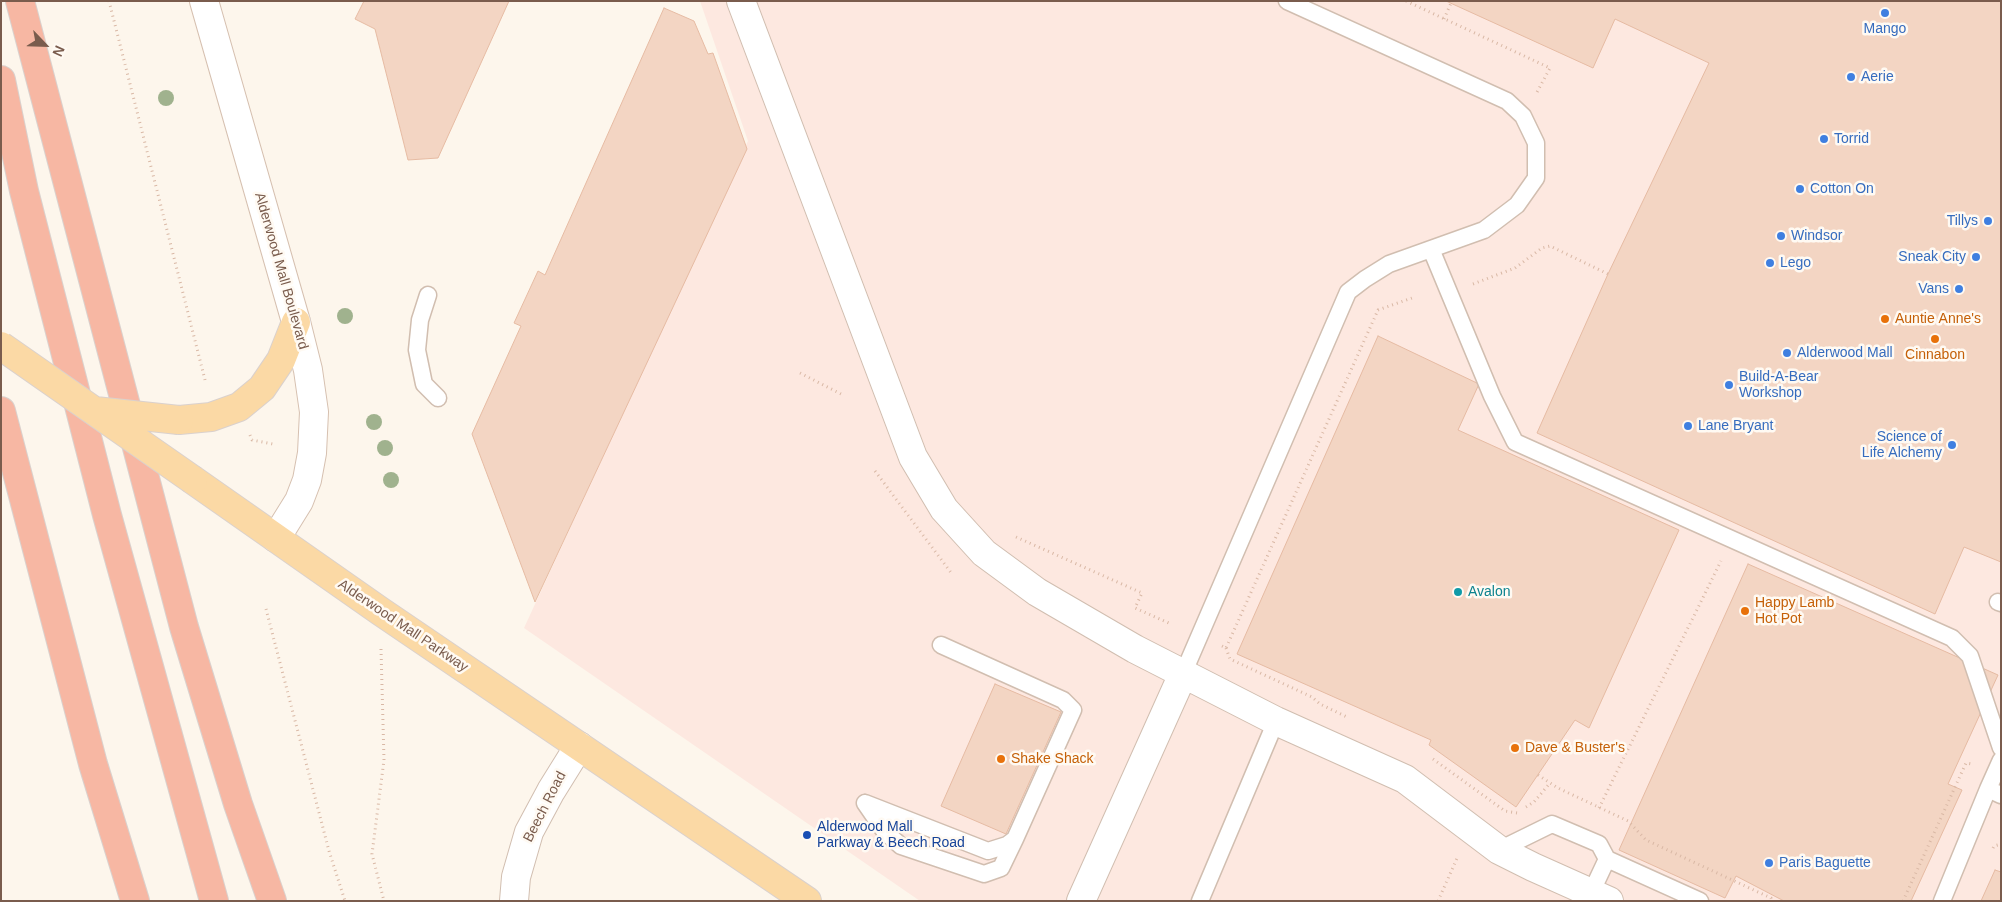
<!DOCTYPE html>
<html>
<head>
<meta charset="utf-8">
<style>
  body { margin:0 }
  #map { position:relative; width:2002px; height:902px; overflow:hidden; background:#fdf6ec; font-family:Helvetica,sans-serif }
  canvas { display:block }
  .frame { position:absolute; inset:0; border:2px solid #7a5c4d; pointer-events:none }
  .north { position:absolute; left:20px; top:20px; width:50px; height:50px; -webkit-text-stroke:4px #fffaf3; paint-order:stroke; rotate:114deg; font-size:14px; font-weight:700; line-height:20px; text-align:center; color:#7a5c4d }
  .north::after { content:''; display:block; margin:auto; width:18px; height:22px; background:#7a5c4d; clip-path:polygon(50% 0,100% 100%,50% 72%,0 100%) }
</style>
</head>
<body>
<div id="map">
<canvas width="2002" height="902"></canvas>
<div class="frame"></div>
<div class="north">N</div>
</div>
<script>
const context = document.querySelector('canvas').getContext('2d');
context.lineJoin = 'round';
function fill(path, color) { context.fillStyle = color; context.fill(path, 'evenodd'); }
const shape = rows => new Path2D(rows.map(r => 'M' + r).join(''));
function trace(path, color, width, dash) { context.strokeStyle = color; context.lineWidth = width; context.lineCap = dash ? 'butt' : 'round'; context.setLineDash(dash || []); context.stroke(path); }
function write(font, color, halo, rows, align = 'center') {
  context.font = font + ' Helvetica,sans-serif'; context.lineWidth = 5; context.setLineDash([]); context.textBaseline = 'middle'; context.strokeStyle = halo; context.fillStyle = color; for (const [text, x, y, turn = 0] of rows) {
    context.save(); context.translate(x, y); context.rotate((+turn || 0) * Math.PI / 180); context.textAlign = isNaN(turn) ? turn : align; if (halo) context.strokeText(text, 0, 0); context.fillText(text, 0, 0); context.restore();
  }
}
const commercial = shape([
  [700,1,2001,1,2001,901,920,901,524,628,748,141]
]);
const building = shape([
  [364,1,509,1,438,158,408,160,375,29,355,19,364,1],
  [1446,1,2001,1,2001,562,1964,547,1935,614,1537,433,1608,274,1709,63,1615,19,1593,68,1446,1],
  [664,8,694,21,708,54,713,53,747,149,535,602,472,434,521,326,514,323,538,271,545,275,664,8],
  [1378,336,1479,384,1458,430,1679,530,1589,728,1575,720,1516,807,1429,745,1431,740,1237,654,1378,336],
  [1748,564,1998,675,1948,784,1962,790,1911,901,1784,901,1736,876,1725,898,1619,850,1748,564],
  [995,684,1061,712,1006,834,941,806,995,684],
  [1995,870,2001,872,2001,901,1981,901,1995,870]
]);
const path = shape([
  [109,1,205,380],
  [1406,1,1550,68,1536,94],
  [1444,19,1451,3],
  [1473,284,1515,268,1542,248,1550,246,1608,274],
  [800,373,843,395],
  [250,435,252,440,273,444],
  [875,471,952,574],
  [1016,537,1142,593,1135,608,1171,624],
  [266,609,329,851,345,901],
  [1222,646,1226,648,1378,310,1412,298],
  [1226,648,1230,659,1312,697,1320,704,1349,718],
  [381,649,384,760,372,854,384,901],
  [1433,759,1505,811,1517,813],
  [1538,775,1558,788,1628,821,1646,840,1771,898,1772,901],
  [1526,807,1534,802,1550,783],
  [1599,808,1721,561],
  [1993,848,1994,846,2001,844],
  [1438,901,1458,856],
  [1903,901,1966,763,1972,764]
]);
const lane = shape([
  [1431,249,1492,396,1515,442,1952,638,1970,656,2001,748],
  [428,295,420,320,417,350,424,384,438,398],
  [1998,602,2001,603],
  [1183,674,1348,292,1365,279,1389,264,1484,230,1517,205,1536,178,1536,143,1523,116,1507,101,1287,1],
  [1988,789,2001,760],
  [865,803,988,851,1007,845,1015,839,1073,710,1063,700,941,645],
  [865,803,885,832,901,846,984,874,1001,868,1015,839],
  [1499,850,1552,824,1599,844,1607,859,1700,901],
  [1591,893,1607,859],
  [1200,901,1276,721],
  [1942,901,1988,789,2001,795]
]);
const street = shape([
  [741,1,913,457,944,509,984,553,1037,592,1135,649,1276,721,1405,779,1499,850,1533,867,1609,901],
  [514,901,516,877,529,832,551,791,579,746],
  [1081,901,1183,674]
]);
const secondary = shape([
  [204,1,296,322,308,370,314,412,312,453,307,480,299,501,276,538]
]);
const primary = shape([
  [179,420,211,417,239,407,262,388,281,360,296,322],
  [193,480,380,611,807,901]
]);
const highway = shape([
  [20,1,184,627,238,804,272,901],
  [1,80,24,191,107,515,214,901],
  [1,411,93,764,135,901]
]);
const primaryBridge = shape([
  [1,346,193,480],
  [95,411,179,420]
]);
const trees = [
  [166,98],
  [345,316],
  [374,422],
  [385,448],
  [391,480]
];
const markers = [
  [1885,13,5,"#3f7fe0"],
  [1851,77,5,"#3f7fe0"],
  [1824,139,5,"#3f7fe0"],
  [1800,189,5,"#3f7fe0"],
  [1988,221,5,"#3f7fe0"],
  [1781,236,5,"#3f7fe0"],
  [1976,257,5,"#3f7fe0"],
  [1770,263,5,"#3f7fe0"],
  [1959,289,5,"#3f7fe0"],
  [1885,319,5,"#e8710a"],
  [1935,339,5,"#e8710a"],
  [1787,353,5,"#3f7fe0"],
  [1729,385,5,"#3f7fe0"],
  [1688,426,5,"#3f7fe0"],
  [1952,445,5,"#3f7fe0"],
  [1458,592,5,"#0f9aa8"],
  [1745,611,5,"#e8710a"],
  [1515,748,5,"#e8710a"],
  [1001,759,5,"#e8710a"],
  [807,835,5,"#1a4fb4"],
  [1769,863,5,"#3f7fe0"]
];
const shopNames = [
  ["Mango",1885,29,"center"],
  ["Aerie",1861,77],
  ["Torrid",1834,139],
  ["Cotton On",1810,189],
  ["Tillys",1978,221,"right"],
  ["Windsor",1791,236],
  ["Sneak City",1966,257,"right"],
  ["Lego",1780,263],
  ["Vans",1949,289,"right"],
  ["Alderwood Mall",1797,353],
  ["Build-A-Bear",1739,377],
  ["Workshop",1739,393],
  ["Lane Bryant",1698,426],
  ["Science of",1942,437,"right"],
  ["Life Alchemy",1942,453,"right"],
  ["Paris Baguette",1779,863]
];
const streetNames = [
  ["Alderwood Mall Boulevard",281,271,74],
  ["Alderwood Mall Parkway",403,626,34],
  ["Beech Road",545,807,-63]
];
const foodNames = [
  ["Auntie Anne's",1895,319],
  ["Cinnabon",1935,355,"center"],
  ["Happy Lamb",1755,603],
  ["Hot Pot",1755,619],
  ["Dave & Buster's",1525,748],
  ["Shake Shack",1011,759]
];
const cultureNames = [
  ["Avalon",1468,592]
];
const transitNames = [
  ["Alderwood Mall",817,827],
  ["Parkway & Beech Road",817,843]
];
fill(commercial, '#fde8e0');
fill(building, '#f3d5c3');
trace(building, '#e6bba3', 1);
trace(lane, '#d1beb0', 19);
trace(street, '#d1beb0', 30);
trace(secondary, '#d6c0b0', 30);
trace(primary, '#dad1cd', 30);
trace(highway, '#dad1cd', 30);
trace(path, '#d9b8a5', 3, [1, 4]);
trace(lane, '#fff', 16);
trace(street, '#fff', 28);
trace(secondary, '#fff', 28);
trace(primary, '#fbd9a5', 28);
trace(highway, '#f7b7a3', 28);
trace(primaryBridge, '#dad1cd', 30, []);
trace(primaryBridge, '#fbd9a5', 28);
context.fillStyle = '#a0b28e';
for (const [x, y] of trees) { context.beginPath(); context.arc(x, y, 8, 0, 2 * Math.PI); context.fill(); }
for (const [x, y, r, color] of markers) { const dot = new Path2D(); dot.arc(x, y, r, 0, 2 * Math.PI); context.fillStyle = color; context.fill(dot); trace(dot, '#fffaf3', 2); }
write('14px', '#366cbe', '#fffaf3', shopNames, 'left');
write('14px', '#7a5c4d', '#fffaf3', streetNames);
write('14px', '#c56008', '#fffaf3', foodNames, 'left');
write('14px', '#0d838f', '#fffaf3', cultureNames, 'left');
write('14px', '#164399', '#fffaf3', transitNames, 'left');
</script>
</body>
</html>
